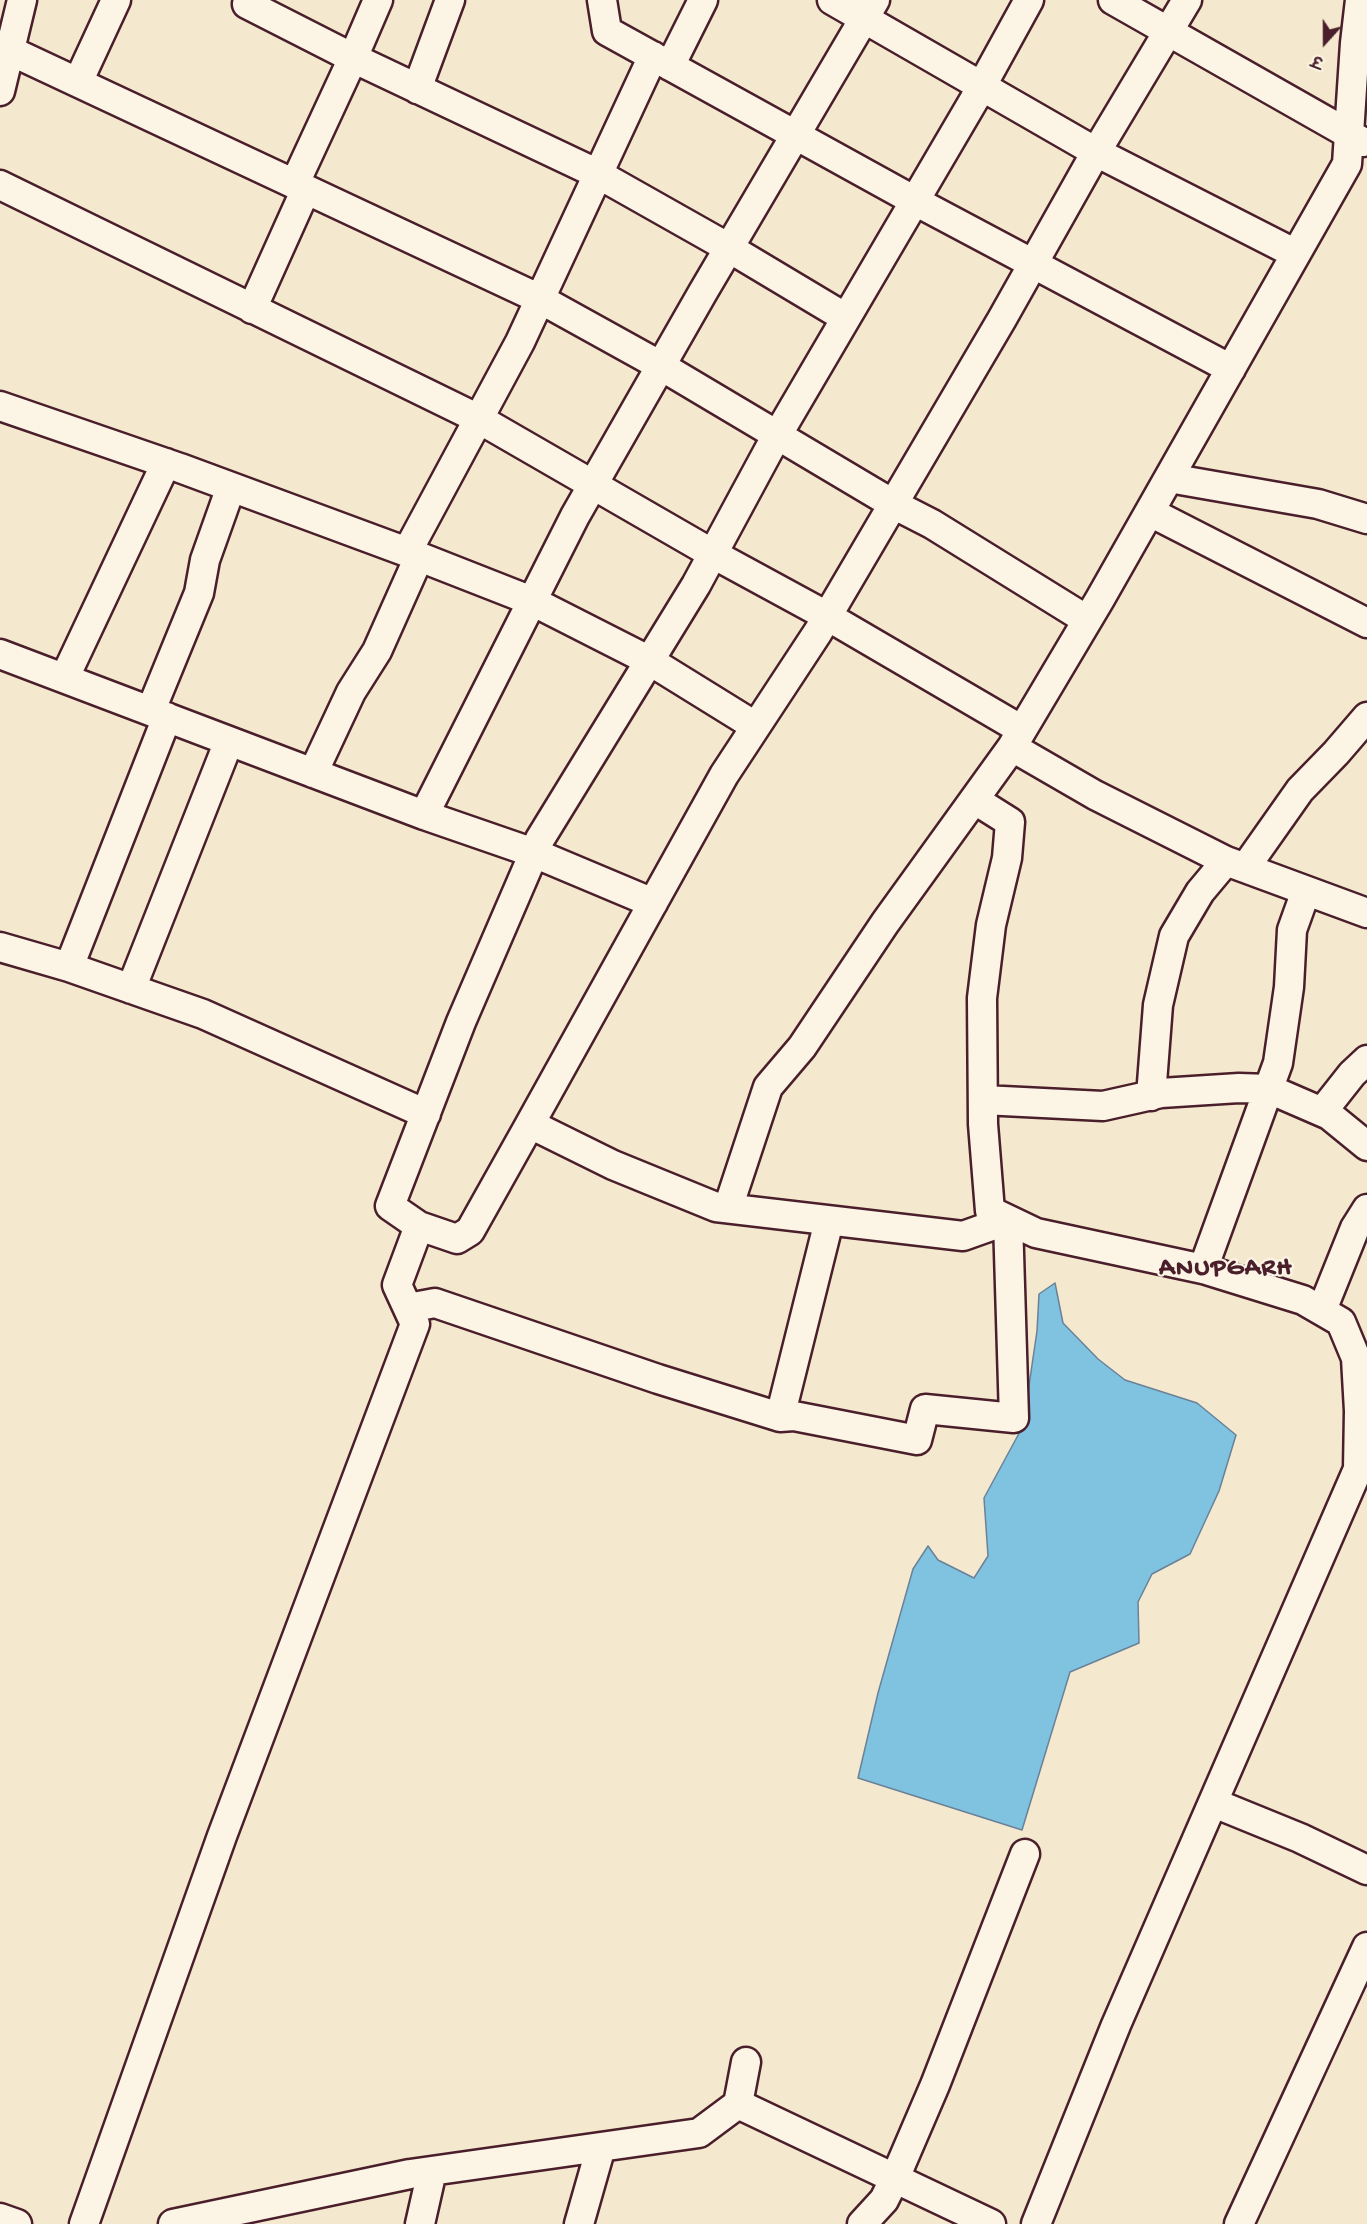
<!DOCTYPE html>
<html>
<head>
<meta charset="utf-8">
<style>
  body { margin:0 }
  #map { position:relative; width:1367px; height:2224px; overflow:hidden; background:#f4e8ce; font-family:"Gochi Hand","Playpen Sans Deva",sans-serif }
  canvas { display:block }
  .north { position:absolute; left:1295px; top:12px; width:60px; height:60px; -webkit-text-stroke:4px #fcf5e5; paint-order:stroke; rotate:201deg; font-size:16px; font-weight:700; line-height:24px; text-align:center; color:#4a1f2b }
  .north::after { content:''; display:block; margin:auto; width:21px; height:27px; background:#4a1f2b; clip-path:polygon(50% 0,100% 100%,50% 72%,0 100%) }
</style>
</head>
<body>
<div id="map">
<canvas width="1367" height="2224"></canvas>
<div class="north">उ</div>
</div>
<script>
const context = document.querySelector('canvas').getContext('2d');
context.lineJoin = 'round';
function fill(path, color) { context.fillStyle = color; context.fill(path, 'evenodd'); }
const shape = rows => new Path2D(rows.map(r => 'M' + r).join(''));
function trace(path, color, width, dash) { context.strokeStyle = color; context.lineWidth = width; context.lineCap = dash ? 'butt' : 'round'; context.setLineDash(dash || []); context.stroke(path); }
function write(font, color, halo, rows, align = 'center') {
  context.font = font + ' "Gochi Hand",sans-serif'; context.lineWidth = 4.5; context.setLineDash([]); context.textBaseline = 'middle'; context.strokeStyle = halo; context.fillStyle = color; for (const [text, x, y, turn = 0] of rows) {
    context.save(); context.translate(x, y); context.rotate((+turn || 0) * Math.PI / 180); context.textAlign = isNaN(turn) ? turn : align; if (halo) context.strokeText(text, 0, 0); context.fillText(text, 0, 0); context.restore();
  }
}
const water = shape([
  [1055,1283,1063,1323,1098,1359,1125,1380,1197,1403,1236,1435,1219,1491,1190,1554,1152,1574,1138,1602,1139,1643,1070,1672,1022,1830,858,1778,878,1693,913,1569,928,1546,938,1560,974,1578,988,1556,984,1498,1023,1426,1037,1331,1039,1294,1055,1283]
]);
const minor = shape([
  [249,0,247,4,353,58,598,174,729,248,846,318],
  [602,0,607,31,915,201,1231,369],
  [832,0,1096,152,1296,254],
  [1113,0,1363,142],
  [0,46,540,299,661,366,893,504,932,524,1087,620],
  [670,66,703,0],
  [78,82,116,0],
  [417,89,450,0],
  [0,91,22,0],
  [295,183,353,58,378,0],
  [0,185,479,419,713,554,827,616,1022,730],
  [252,309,306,189],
  [0,406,180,468,407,552,532,601,650,661,755,726],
  [1169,478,1318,504,1367,519],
  [1150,512,1367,623],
  [407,552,520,342,653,56],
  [0,654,424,815,534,853,653,903],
  [65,677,166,463],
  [151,710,199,593,205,560,231,487],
  [1012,747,1095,795,1226,861,1367,913],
  [313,773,351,692,377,651,419,557],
  [975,800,1010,822,1007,858,991,925,982,998,983,1124,990,1211,1036,1233,1203,1269,1303,1300,1341,1322,1356,1358,1359,1411,1358,1469,1116,2025,1036,2224],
  [424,815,575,516,703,292,875,0],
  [1245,868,1300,790,1336,753,1367,717],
  [0,947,69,967,203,1014,426,1114],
  [69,967,167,717],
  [131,989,229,741],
  [1151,1096,1158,1005,1174,936,1200,892,1226,861],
  [983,1100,1103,1106,1161,1093,1239,1088,1269,1089,1329,1115,1367,1146],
  [1322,1112,1352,1074,1367,1060],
  [728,1208,768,1087,802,1047,885,923,1012,747,1100,599,1347,164,1355,43,1360,0],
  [419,1226,390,1206,461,1022,540,839,696,585,771,446,974,100,1029,0],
  [1203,1269,1278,1063,1289,987,1292,930,1306,891],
  [408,1308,435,1303,658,1379,780,1417,794,1416,917,1440,925,1409,1014,1418,1008,1220,963,1236,716,1207,613,1165,530,1124,724,775,818,632,1002,319,1096,152,1187,0],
  [1322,1310,1355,1228,1367,1209],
  [780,1417,829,1221],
  [1214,1803,1300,1838,1367,1870],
  [738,2104,991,2224],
  [0,2218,17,2224],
  [84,2224,222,1836,415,1324,397,1285,419,1226,457,1239,470,1231,530,1124],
  [173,2224,410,2174,699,2133,738,2104,746,2062],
  [420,2224,432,2171],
  [579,2224,601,2147],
  [862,2224,884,2200,895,2178,935,2085,1025,1854],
  [1239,2224,1367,1947]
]);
const districtNames = [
  ["ANUPGARH",1226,1270]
];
fill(water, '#7fc3e0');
trace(water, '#6a8198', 1.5);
trace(minor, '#4a1f2b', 33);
trace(minor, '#fcf5e5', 28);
context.letterSpacing = '1.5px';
write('bold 26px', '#4a1f2b', '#fcf5e5', districtNames);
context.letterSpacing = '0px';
</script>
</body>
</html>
